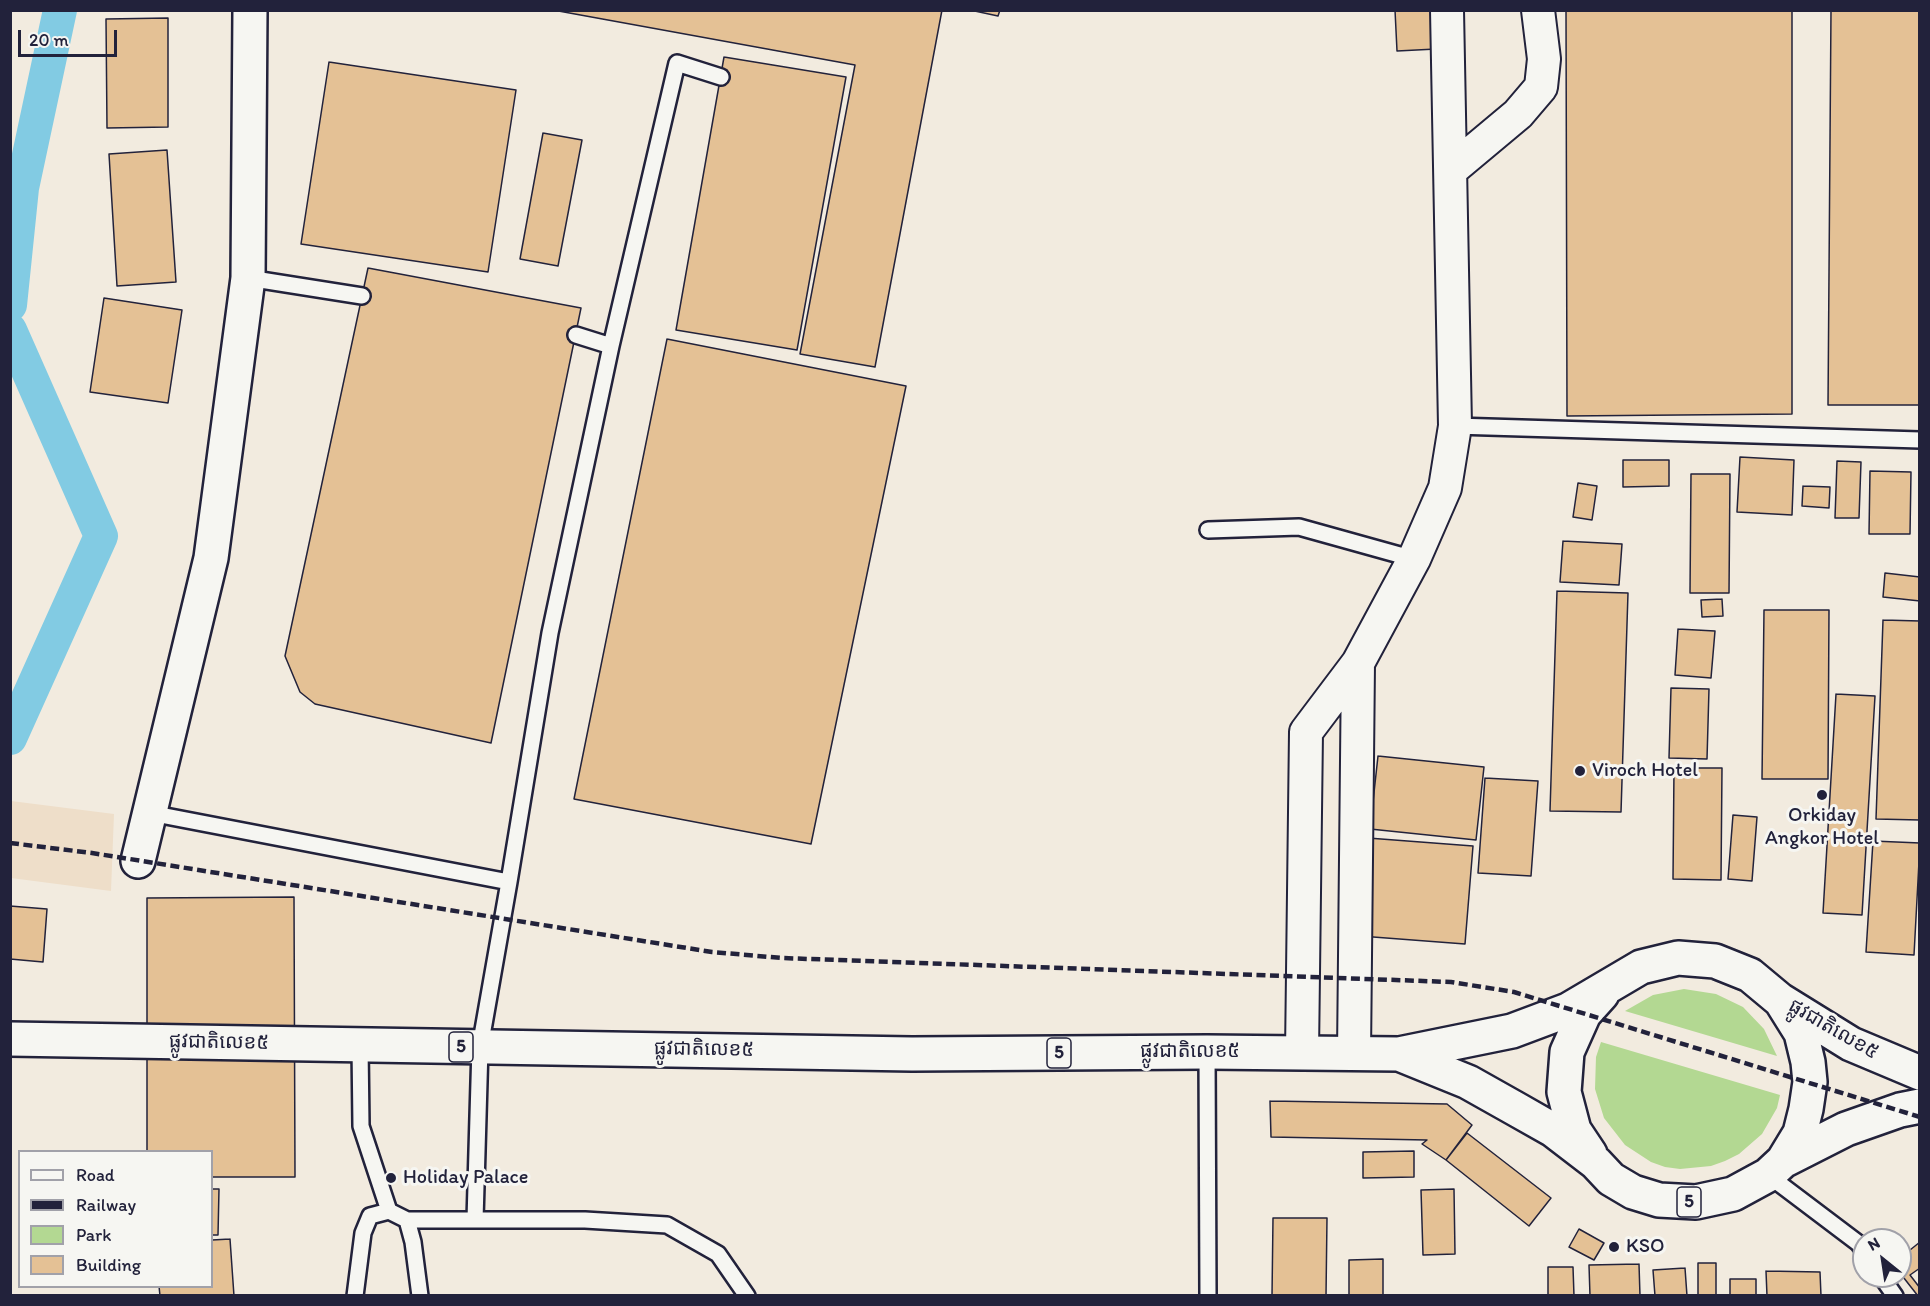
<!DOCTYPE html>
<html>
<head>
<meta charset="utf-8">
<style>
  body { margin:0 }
  #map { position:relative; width:1930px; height:1306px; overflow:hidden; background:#f2ebdf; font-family:Itim,sans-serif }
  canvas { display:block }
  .frame { position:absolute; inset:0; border:12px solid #22223b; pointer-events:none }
  .legend { position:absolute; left:18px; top:1150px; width:195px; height:138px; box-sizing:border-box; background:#f6f6f2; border:2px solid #a1a1a9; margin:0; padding:8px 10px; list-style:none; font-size:18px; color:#22223b }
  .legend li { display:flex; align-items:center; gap:12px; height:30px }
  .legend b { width:30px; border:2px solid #a1a1a9 }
  .north { position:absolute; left:1852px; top:1228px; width:60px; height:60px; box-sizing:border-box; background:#f6f6f2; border:2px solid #a1a1a9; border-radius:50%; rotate:330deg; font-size:16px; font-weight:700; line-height:24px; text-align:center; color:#22223b }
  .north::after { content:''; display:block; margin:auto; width:21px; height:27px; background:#22223b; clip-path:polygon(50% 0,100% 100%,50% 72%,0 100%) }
  .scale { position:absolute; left:18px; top:30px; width:99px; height:27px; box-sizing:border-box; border:3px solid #22223b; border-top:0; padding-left:8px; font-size:18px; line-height:21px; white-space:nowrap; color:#22223b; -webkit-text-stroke:4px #f6f6f2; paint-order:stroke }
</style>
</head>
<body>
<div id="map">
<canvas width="1930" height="1306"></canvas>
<div class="frame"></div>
<ul class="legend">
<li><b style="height:8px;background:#f6f6f2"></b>Road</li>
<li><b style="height:8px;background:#22223b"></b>Railway</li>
<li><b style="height:16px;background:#b3d892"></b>Park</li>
<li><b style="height:16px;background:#e4c195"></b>Building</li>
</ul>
<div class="north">N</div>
<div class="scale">20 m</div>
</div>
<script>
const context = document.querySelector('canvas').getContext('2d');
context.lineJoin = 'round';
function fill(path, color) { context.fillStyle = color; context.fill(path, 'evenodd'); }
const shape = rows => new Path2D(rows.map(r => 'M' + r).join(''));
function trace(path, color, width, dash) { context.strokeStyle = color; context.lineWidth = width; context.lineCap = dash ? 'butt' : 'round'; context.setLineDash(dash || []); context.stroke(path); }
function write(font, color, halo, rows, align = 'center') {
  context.font = font + ' Itim,"Noto Sans Khmer",sans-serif'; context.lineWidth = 6; context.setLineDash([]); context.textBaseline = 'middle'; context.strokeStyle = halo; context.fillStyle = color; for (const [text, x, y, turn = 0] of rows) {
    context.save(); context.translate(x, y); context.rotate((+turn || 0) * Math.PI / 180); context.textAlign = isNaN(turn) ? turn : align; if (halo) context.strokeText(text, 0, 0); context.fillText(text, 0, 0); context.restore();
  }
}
const built = shape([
  [11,801,114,814,111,891,11,878]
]);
const green = shape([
  [1684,989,1716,994,1743,1007,1764,1029,1777,1056,1625,1011,1653,995],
  [1601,1042,1780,1095,1777,1108,1762,1134,1739,1154,1725,1161,1711,1166,1680,1169,1665,1167,1651,1162,1625,1145,1604,1118,1595,1089,1596,1057]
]);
const canal = shape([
  [10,305,22,188,60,10],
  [10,330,101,536,10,738]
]);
const building = shape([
  [553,10,942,10,875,367,800,354,855,65,553,10],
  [970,10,1000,10,998,16,970,10],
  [1395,10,1434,10,1436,49,1397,51,1395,10],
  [1566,10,1792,10,1792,414,1567,416,1566,10],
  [1831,10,1920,10,1920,405,1828,405,1831,10],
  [168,18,168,127,107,128,106,19,168,18],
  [724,57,846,77,797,350,676,330,724,57],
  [329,62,516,90,488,272,301,244,329,62],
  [543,133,582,140,558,266,520,259,543,133],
  [167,150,176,282,117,286,109,154,167,150],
  [368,268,581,308,491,743,315,704,300,692,285,656,368,268],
  [104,298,182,310,168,403,90,392,104,298],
  [667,339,906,386,811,844,574,799,667,339],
  [1740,457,1794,460,1792,515,1737,512,1740,457],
  [1623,460,1669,460,1669,486,1623,487,1623,460],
  [1837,461,1861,462,1859,518,1835,518,1837,461],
  [1870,471,1911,472,1910,534,1869,534,1870,471],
  [1691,474,1730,474,1729,593,1690,593,1691,474],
  [1578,483,1597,486,1592,520,1573,517,1578,483],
  [1803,486,1830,487,1829,508,1802,506,1803,486],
  [1563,541,1622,544,1619,585,1560,582,1563,541],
  [1885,573,1920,577,1920,601,1883,597,1885,573],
  [1557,591,1628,593,1621,812,1550,811,1557,591],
  [1722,599,1723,616,1702,617,1701,600,1722,599],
  [1764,610,1829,610,1828,779,1762,779,1764,610],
  [1883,620,1920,621,1920,820,1876,819,1883,620],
  [1678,629,1715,631,1711,678,1675,675,1678,629],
  [1671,688,1709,689,1707,759,1669,758,1671,688],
  [1836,694,1875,696,1862,915,1823,913,1836,694],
  [1378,756,1484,767,1476,840,1370,829,1378,756],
  [1674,768,1722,768,1721,880,1673,879,1674,768],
  [1485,778,1538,781,1531,876,1478,873,1485,778],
  [1733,815,1757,817,1752,881,1728,879,1733,815],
  [1368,838,1473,846,1465,944,1360,936,1368,838],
  [1873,841,1920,843,1914,955,1866,952,1873,841],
  [294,897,295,1177,212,1177,212,1152,147,1152,147,898,294,897],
  [10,906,47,909,43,962,10,959,10,906],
  [1270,1101,1447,1104,1472,1125,1446,1160,1422,1144,1427,1140,1271,1137,1270,1101],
  [1467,1133,1551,1198,1529,1226,1446,1160,1467,1133],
  [1414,1151,1414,1177,1363,1178,1363,1152,1414,1151],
  [212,1189,219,1189,218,1235,212,1235,212,1189],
  [1454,1189,1455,1254,1423,1255,1421,1190,1454,1189],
  [1273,1218,1327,1218,1326,1296,1272,1296,1273,1218],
  [1579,1229,1604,1243,1594,1260,1569,1247,1579,1229],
  [230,1239,234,1296,160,1296,159,1286,212,1286,212,1240,230,1239],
  [1920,1242,1920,1296,1918,1296,1900,1273,1900,1258,1920,1242],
  [1383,1259,1383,1296,1349,1296,1349,1260,1383,1259],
  [1698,1263,1716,1263,1716,1296,1698,1296,1698,1263],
  [1639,1264,1640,1296,1590,1296,1589,1265,1639,1264],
  [1548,1267,1573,1267,1574,1296,1548,1296,1548,1267],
  [1685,1268,1687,1296,1655,1296,1653,1270,1685,1268],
  [1920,1268,1920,1288,1910,1275,1920,1268],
  [1766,1271,1820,1272,1821,1296,1767,1296,1766,1271],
  [1730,1279,1756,1279,1756,1296,1730,1296,1730,1279]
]);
const service = shape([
  [248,278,362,296],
  [576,335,611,346],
  [1455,426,1920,440],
  [1208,530,1299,527,1414,559],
  [150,813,509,882],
  [360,1045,361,1126,389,1211],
  [1207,1052,1208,1296],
  [1768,1175,1858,1243,1864,1251],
  [407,1220,585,1220,667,1225,718,1254,747,1296],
  [475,1220,480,1047,509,882,550,633,611,346,677,63,721,77],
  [1881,1276,1895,1296],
  [355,1296,363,1233,370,1216,389,1211,407,1220,413,1242,420,1296]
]);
const minor = shape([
  [1451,170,1518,114,1541,87,1544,59,1538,10],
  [1302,1053,1306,732,1358,663,1414,559,1445,488,1455,426,1447,10],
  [1354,1054,1358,663]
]);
const tertiary = shape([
  [138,861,211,558,248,278,250,10]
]);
const trunk = shape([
  [1781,1001,1801,1033,1808,1062,1810,1082,1806,1109,1800,1133,1783,1161],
  [10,1039,912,1054,1207,1052,1399,1054,1512,1031,1568,1010,1641,967,1678,958,1715,961,1750,975,1780,1000,1851,1044,1920,1073],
  [1399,1054,1468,1082,1516,1109,1553,1130,1596,1163,1611,1179,1633,1192,1659,1200,1696,1202,1733,1194,1768,1175,1783,1161,1846,1129,1900,1110,1920,1106],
  [1590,1154,1574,1130,1564,1092,1567,1052,1584,1014,1602,994]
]);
const rail = shape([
  [10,843,92,853,712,952,782,958,1451,982,1514,992,1920,1117]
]);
const markers = [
  [1580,771,6,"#22223b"],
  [1822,795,6,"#22223b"],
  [391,1178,6,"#22223b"],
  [1614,1247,6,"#22223b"]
];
const shields = [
  [461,1047,24],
  [1059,1053,24],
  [1689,1202,24]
];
const shieldNames = [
  ["5",461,1047],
  ["5",1059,1053],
  ["5",1689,1202]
];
const poiNames = [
  ["Viroch Hotel",1592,771],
  ["Orkiday",1822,816,"center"],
  ["Angkor Hotel",1822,839,"center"],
  ["Holiday Palace",403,1178],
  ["KSO",1626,1247]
];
const streetNames = [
  ["ផ្លូវជាតិលេខ៥",1833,1030,30],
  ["ផ្លូវជាតិលេខ៥",219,1043,1],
  ["ផ្លូវជាតិលេខ៥",704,1050,1],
  ["ផ្លូវជាតិលេខ៥",1190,1052]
];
fill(built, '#eedec9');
fill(green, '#b3d892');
trace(canal, '#82cbe3', 34);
fill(building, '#e4c195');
trace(building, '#22223b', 1.5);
trace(service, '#22223b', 20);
trace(minor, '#22223b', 36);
trace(tertiary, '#22223b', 38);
trace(trunk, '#22223b', 38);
trace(service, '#f6f6f2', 15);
trace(minor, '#f6f6f2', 32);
trace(tertiary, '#f6f6f2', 33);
trace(trunk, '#f6f6f2', 33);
trace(rail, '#22223b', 4.5, [9, 4.5]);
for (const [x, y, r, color] of markers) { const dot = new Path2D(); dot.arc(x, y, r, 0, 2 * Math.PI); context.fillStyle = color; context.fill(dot); trace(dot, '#f6f6f2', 2); }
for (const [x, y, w] of shields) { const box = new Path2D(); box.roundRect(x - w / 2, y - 15, w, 30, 4.5); context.fillStyle = '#f6f6f2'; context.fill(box); trace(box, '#22223b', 1.5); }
write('bold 18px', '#22223b', null, shieldNames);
write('20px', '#22223b', '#f6f6f2', poiNames, 'left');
write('20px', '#22223b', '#f6f6f2', streetNames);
</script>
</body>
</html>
